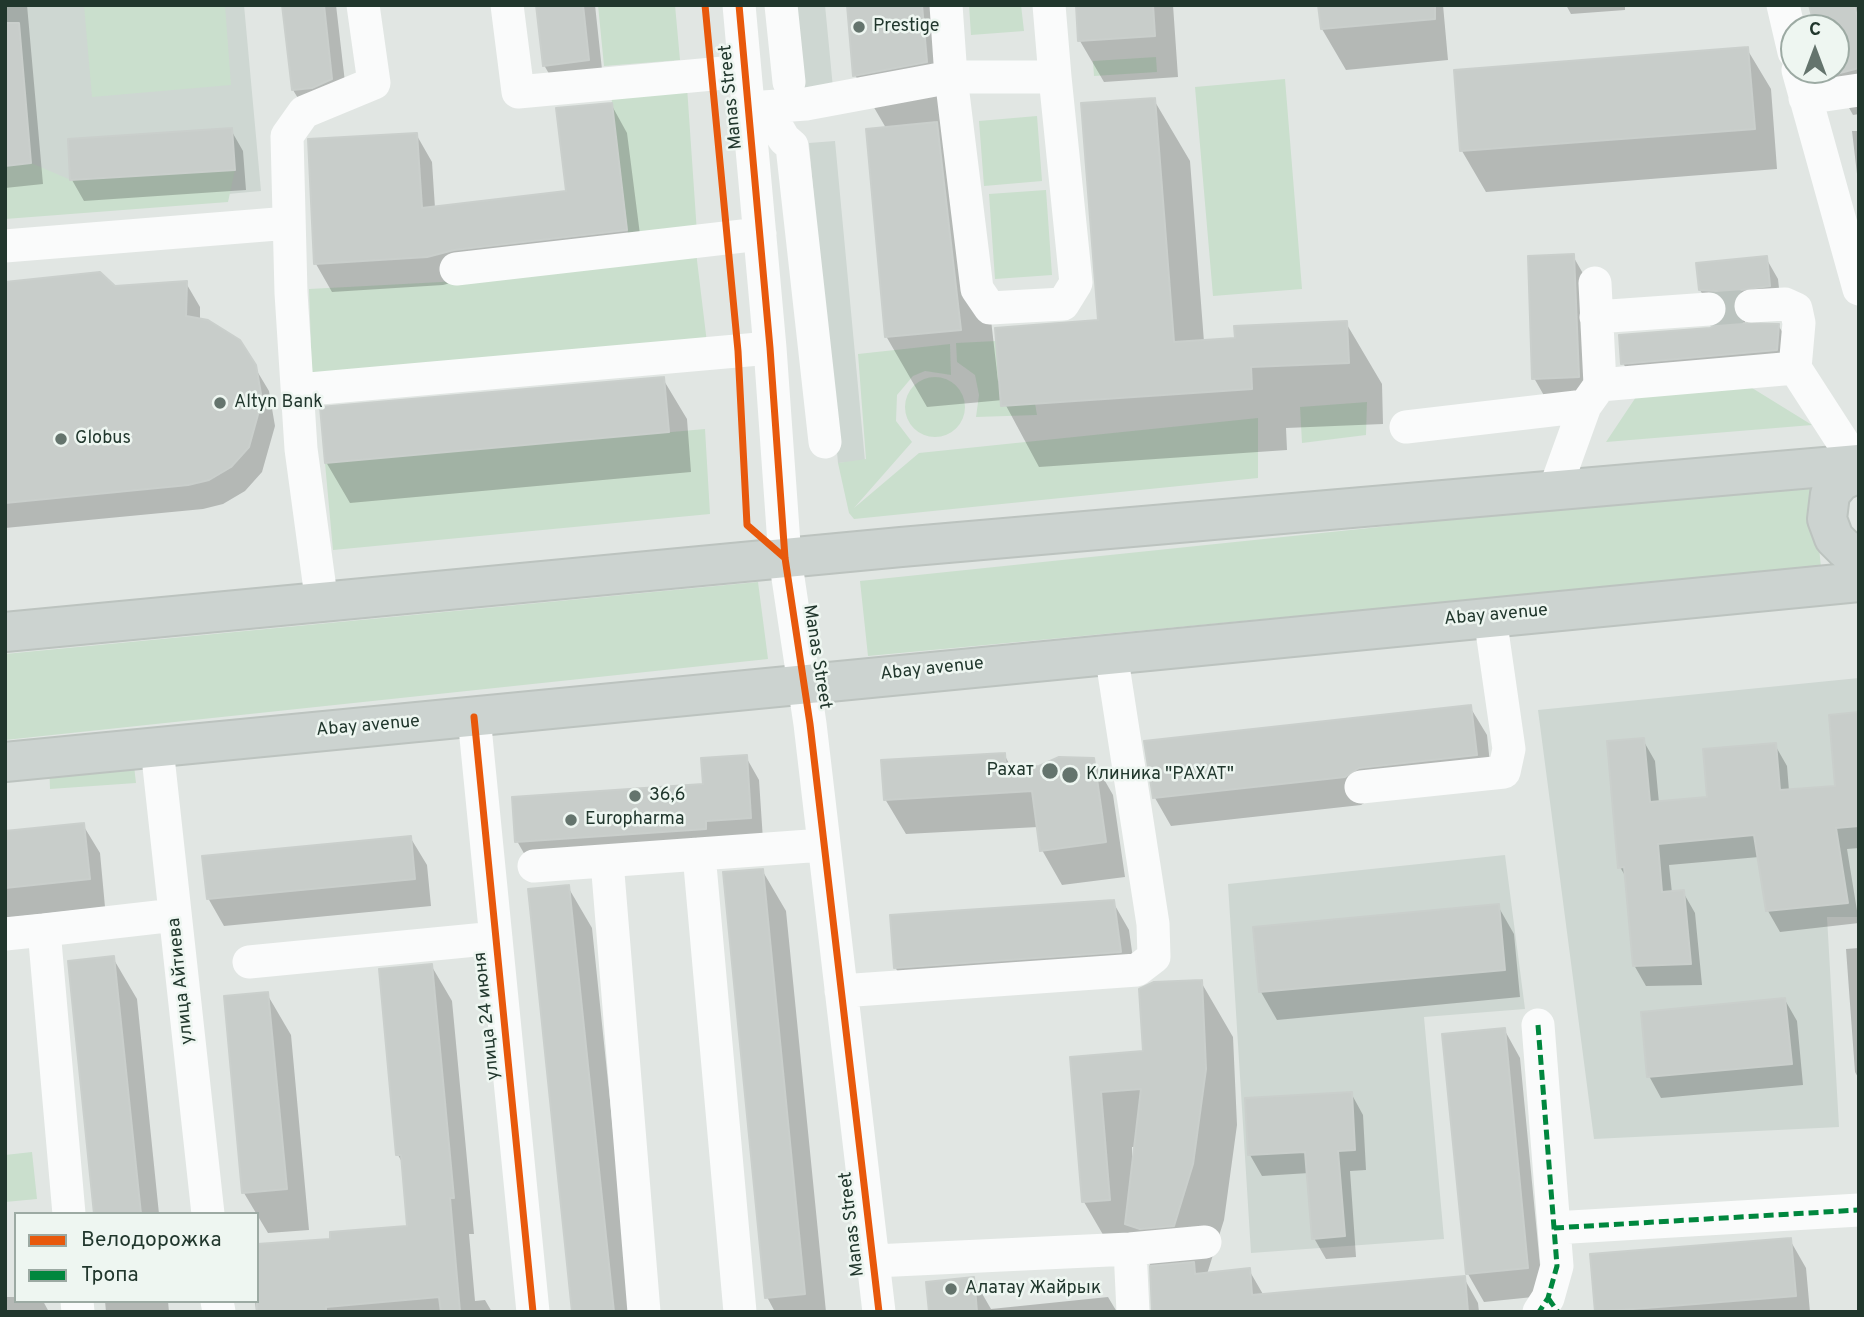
<!DOCTYPE html>
<html>
<head>
<meta charset="utf-8">
<style>
  body { margin:0 }
  #map { position:relative; width:1864px; height:1317px; overflow:hidden; background:#e1e6e3; font-family:Overpass,sans-serif }
  canvas { display:block }
  .frame { position:absolute; inset:0; border:7px solid #21372d; pointer-events:none }
  .legend { position:absolute; left:14px; top:1212px; width:245px; height:91px; box-sizing:border-box; background:#eef6f1; border:2px solid #9caaa3; margin:0; padding:9px 12px; list-style:none; font-size:21px; color:#21372d }
  .legend li { display:flex; align-items:center; gap:14px; height:35px }
  .legend b { width:35px; border:2px solid #9caaa3 }
  .north { position:absolute; left:1780px; top:14px; width:70px; height:70px; box-sizing:border-box; background:#eef6f1; border:2px solid #9caaa3; border-radius:50%; rotate:0deg; font-size:19px; font-weight:700; line-height:28px; text-align:center; color:#21372d }
  .north::after { content:''; display:block; margin:auto; width:24px; height:32px; background:#64746d; clip-path:polygon(50% 0,100% 100%,50% 72%,0 100%) }
</style>
</head>
<body>
<div id="map">
<canvas width="1864" height="1317"></canvas>
<div class="frame"></div>
<ul class="legend">
<li><b style="height:9px;background:#e8590c"></b>Велодорожка</li>
<li><b style="height:9px;background:#00873e"></b>Тропа</li>
</ul>
<div class="north">С</div>
</div>
<script>
const context = document.querySelector('canvas').getContext('2d');
context.lineJoin = 'round';
function fill(path, color) { context.fillStyle = color; context.fill(path, 'evenodd'); }
const shape = rows => new Path2D(rows.map(r => 'M' + r).join(''));
function trace(path, color, width, dash) { context.strokeStyle = color; context.lineWidth = width; context.lineCap = dash ? 'butt' : 'round'; context.setLineDash(dash || []); context.stroke(path); }
function write(font, color, halo, rows, align = 'center') {
  context.font = font + ' Overpass,sans-serif'; context.lineWidth = 5; context.setLineDash([]); context.textBaseline = 'middle'; context.strokeStyle = halo; context.fillStyle = color; for (const [text, x, y, turn = 0] of rows) {
    context.save(); context.translate(x, y); context.rotate((+turn || 0) * Math.PI / 180); context.textAlign = isNaN(turn) ? turn : align; if (halo) context.strokeText(text, 0, 0); context.fillText(text, 0, 0); context.restore();
  }
}
const built = shape([
  [5,5,244,5,261,191,5,214],
  [791,5,825,5,833,88,799,91],
  [835,141,865,461,838,463,809,143],
  [1859,678,1859,917,1827,917,1839,1127,1594,1139,1538,710],
  [1505,855,1525,1009,1424,1017,1444,1239,1251,1253,1228,884]
]);
const green = shape([
  [84,5,225,5,231,85,92,97],
  [598,5,675,5,680,60,604,66],
  [969,5,1021,5,1024,31,971,35],
  [1156,57,1157,72,1094,76,1093,61],
  [1285,79,1302,289,1213,296,1195,87],
  [687,87,697,233,628,233,611,94],
  [1037,116,1042,181,984,186,979,121],
  [31,163,71,180,235,170,228,202,5,219,5,166],
  [1046,190,1052,275,995,279,989,194],
  [696,252,707,343,312,374,309,289,441,282],
  [996,341,1035,403,1037,415,976,417,979,395,975,375,957,362,956,343],
  [950,344,951,375,925,371,913,376,897,395,896,421,912,442,854,508,919,453,1258,418,1258,478,854,519,849,513,838,463,866,459,858,354],
  '905 407a30 30 0 1 1 60 0a30 30 0 1 1-60 0Z',
  [1744,383,1812,425,1606,442,1638,394],
  [1367,402,1366,435,1302,443,1300,407],
  [705,429,710,514,333,550,325,463],
  [1812,482,1821,567,868,656,860,581],
  [758,582,768,659,5,740,5,654],
  [49,758,134,766,136,783,50,789],
  [32,1152,37,1199,5,1202,5,1155]
]);
const shadow = shape([
  [5,5,27,5,43,184,5,188],
  [284,5,336,5,348,108,310,118,293,90],
  [537,5,595,5,604,88,560,93,544,65],
  [849,5,955,5,998,381,1100,322,1154,100,1190,161,1204,342,1236,340,1346,323,1382,384,1383,424,1286,428,1287,450,1039,467,1003,400,927,407,886,336,886,128,855,75],
  [1078,5,1173,5,1178,77,1104,82,1080,41],
  [1320,5,1443,5,1448,60,1346,70,1322,29],
  [1566,5,1625,5,1625,10,1571,14],
  [1811,5,1859,5,1859,114,1853,115,1828,70,1836,70,1836,28,1817,28],
  [1747,49,1771,89,1777,169,1486,192,1462,151,1456,71],
  [611,104,627,133,643,258,470,278,443,285,332,292,316,264,416,134,432,162,435,208,568,192],
  [231,130,243,151,246,190,84,201,72,180],
  [1852,131,1859,131,1859,178,1857,174],
  [1573,256,1585,277,1590,398,1546,399,1534,378],
  [1766,258,1778,279,1781,307,1746,318,1744,325,1778,325,1791,346,1789,371,1635,384,1623,363,1711,330,1728,319,1729,312,1713,311,1700,290],
  [5,283,114,288,186,283,200,307,200,320,254,366,269,391,275,426,262,472,245,491,223,504,203,509,5,528],
  [663,379,687,419,691,472,350,503,326,462],
  [1470,707,1487,735,1492,783,1375,796,1361,805,1171,826,1155,798],
  [1859,714,1859,848,1847,849,1859,923,1780,932,1768,911,1759,857,1669,865,1672,893,1683,892,1695,913,1702,985,1646,986,1634,965,1627,879,1620,867,1643,740,1655,761,1659,803,1709,799,1775,745,1787,766,1789,791,1837,787],
  [1004,754,1013,771,1093,760,1113,795,1125,877,1062,885,1042,850,1038,827,906,834,885,799],
  [746,757,759,780,763,840,530,864,517,841,705,786],
  [83,825,100,853,105,907,5,918,5,833],
  [410,837,427,865,431,906,224,926,208,898],
  [762,870,786,911,826,1312,775,1312,767,1297],
  [568,887,592,928,632,1312,574,1312],
  [1113,902,1129,930,1136,980,912,996,895,967],
  [1498,906,1514,934,1520,997,1277,1020,1261,992,1255,928],
  [1859,948,1859,1079,1855,1072,1846,949],
  [113,958,137,999,159,1214,95,1214],
  [431,965,452,1001,474,1234,469,1234,475,1301,485,1300,492,1312,256,1312,255,1301,332,1240,409,1227,403,1164,398,1155],
  [1201,982,1233,1037,1237,1125,1224,1220,1207,1274,1249,1270,1264,1296,1464,1278,1478,1303,1479,1312,1154,1312,1152,1268,1140,1248,1116,1257,1084,1202,1072,1058,1145,1053],
  [1132,1147,1136,1147,1134,1159,1132,1159],
  [267,994,291,1035,309,1230,268,1233,244,1193],
  [1785,1000,1797,1021,1803,1085,1661,1098,1649,1076],
  [1504,1029,1520,1058,1543,1296,1484,1302,1468,1274],
  [1351,1093,1363,1115,1366,1170,1350,1171,1356,1257,1326,1259,1314,1238,1309,1173,1262,1176,1250,1155],
  [1790,1240,1806,1268,1810,1312,1597,1312],
  [973,1278,991,1309,1108,1297,1117,1312,930,1312],
  [5,1297,16,1297,16,1301,43,1301,49,1312,5,1312],
  [105,1301,168,1301,169,1312,106,1312]
]);
const building = shape([
  [282,5,324,5,332,79,312,88,292,90,282,5],
  [536,5,583,5,589,60,543,66,536,5],
  [847,5,922,5,927,62,853,76,847,5],
  [1076,5,1153,5,1155,36,1078,41,1076,5],
  [1318,5,1435,5,1435,19,1321,29,1318,5],
  [1809,5,1854,5,1859,24,1859,68,1836,74,1836,28,1815,28,1809,5],
  [5,23,19,23,31,163,5,166,5,23],
  [1748,47,1755,129,1460,151,1454,70,1748,47],
  [1155,98,1174,342,1235,338,1234,326,1347,321,1349,363,1251,367,1252,389,1001,406,995,328,1098,320,1081,103,1155,98],
  [612,103,627,230,454,250,427,257,314,264,308,139,417,133,422,208,566,191,556,108,612,103],
  [937,122,961,330,885,337,866,129,937,122],
  [232,128,235,170,70,180,68,139,232,128],
  [1574,254,1579,377,1532,379,1528,256,1574,254],
  [1767,256,1770,286,1741,290,1734,297,1732,308,1735,317,1743,323,1779,324,1777,350,1621,364,1619,335,1710,328,1726,318,1728,307,1725,298,1717,291,1699,290,1696,263,1767,256],
  [100,272,115,286,187,281,186,316,208,320,240,340,256,365,262,400,249,447,231,467,209,480,188,485,5,503,5,282,100,272],
  [664,377,669,432,325,463,320,407,664,377],
  [1471,705,1477,755,1359,768,1345,777,1153,798,1144,741,1471,705],
  [1859,712,1859,826,1836,828,1848,903,1766,911,1754,835,1658,844,1662,892,1684,890,1691,964,1633,966,1624,867,1618,868,1607,741,1644,738,1650,802,1707,797,1703,749,1776,743,1780,790,1835,786,1829,715,1859,712],
  [1005,753,1006,770,1039,766,1059,757,1094,758,1106,842,1040,851,1032,791,884,800,881,760,1005,753],
  [747,755,751,818,706,821,706,829,515,842,512,797,703,784,701,758,747,755],
  [84,823,90,879,5,888,5,831,84,823],
  [411,836,415,879,207,899,202,856,411,836],
  [763,869,805,1294,765,1298,723,872,763,869],
  [569,885,614,1312,572,1312,528,889,569,885],
  [1114,900,1121,952,894,968,890,915,1114,900],
  [1499,904,1505,970,1259,992,1253,927,1499,904],
  [114,956,141,1214,94,1214,68,961,114,956],
  [432,964,454,1198,450,1198,460,1312,441,1312,439,1297,326,1307,326,1312,257,1312,257,1244,330,1239,330,1232,407,1226,401,1155,396,1155,379,969,432,964],
  [1202,980,1206,1069,1193,1164,1174,1226,1140,1229,1125,1224,1141,1089,1101,1092,1110,1200,1082,1202,1070,1057,1143,1051,1139,989,1154,982,1202,980],
  [268,992,287,1189,242,1193,224,996,268,992],
  [1785,998,1792,1064,1647,1077,1641,1012,1785,998],
  [1505,1028,1528,1268,1466,1274,1442,1034,1505,1028],
  [1352,1092,1355,1150,1338,1151,1345,1236,1312,1239,1305,1152,1248,1155,1245,1098,1352,1092],
  [1791,1238,1796,1296,1595,1312,1590,1254,1791,1238],
  [1194,1262,1195,1274,1250,1268,1252,1295,1465,1276,1468,1312,1152,1312,1150,1266,1194,1262],
  [974,1277,977,1312,929,1312,926,1282,974,1277]
]);
const minorTunnel = shape([
  [1709,309,1751,306]
]);
const minor = shape([
  [507,5,518,92,745,71],
  [739,5,770,348,785,558,810,724,879,1312],
  [781,5,789,82],
  [946,5,951,77,977,289,990,308,1063,304,1076,283,1055,77],
  [1783,5,1794,52],
  [1798,70,1859,289],
  [1805,98,1859,90],
  [749,108,806,104,951,77,1055,77,1049,5],
  [766,108,784,139,792,146,825,442],
  [5,246,289,223],
  [456,269,760,234],
  [1595,283,1600,385],
  [1751,306,1785,304,1796,309,1799,323,1795,368],
  [1596,317,1709,309],
  [298,390,770,348],
  [1406,427,1585,406],
  [1555,489,1585,406,1600,385,1795,368,1857,464],
  [322,604,301,449,291,293,287,136,304,112,374,83,363,5],
  [474,717,533,1312],
  [157,748,208,1214],
  [1361,787,1504,772,1509,749,1490,617],
  [699,854,740,1312],
  [607,861,644,1312],
  [534,866,823,845],
  [5,934,44,930],
  [249,962,496,938],
  [841,991,1137,970,1154,957,1153,924,1111,653],
  [1538,1025,1557,1266,1548,1298,1539,1312],
  [69,1214,44,930,175,915],
  [1554,1228,1859,1210],
  [1130,1249,1133,1312],
  [874,1261,1130,1249,1205,1242],
  [77,1301,78,1312],
  [217,1301,219,1312]
]);
const major = shape([
  [1859,473,1841,481,1830,494,1827,519,1834,538,1845,549,1859,555],
  [5,632,901,547,1859,464],
  [5,762,1859,582]
]);
const quiet = shape([
  [1538,1025,1557,1266,1548,1298,1539,1312],
  [1554,1228,1859,1210],
  [1548,1298,1558,1312]
]);
const cycleway = shape([
  [705,5,738,351,747,525,785,558],
  [739,5,770,348,785,558,810,724,879,1312],
  [474,717,533,1312]
]);
const markers = [
  [859,27,7,"#64746d"],
  [220,403,7,"#64746d"],
  [61,439,7,"#64746d"],
  [1050,771,9,"#64746d"],
  [1070,775,9,"#64746d"],
  [635,796,7,"#64746d"],
  [571,820,7,"#64746d"],
  [951,1289,7,"#64746d"]
];
const poiNames = [
  ["Prestige",873,27],
  ["Altyn Bank",234,403],
  ["Globus",75,439],
  ["Рахат",1034,771,"right"],
  ["Клиника \"РАХАТ\"",1086,775],
  ["36,6",649,796],
  ["Europharma",585,820],
  ["Алатау Жайрык",965,1289]
];
const streetNames = [
  ["Manas Street",732,97,-96],
  ["Abay avenue",1496,616,-5],
  ["Manas Street",816,657,81],
  ["Abay avenue",932,670,-6],
  ["Abay avenue",368,727,-5],
  ["улица Айтиева",182,981,-96],
  ["улица 24 июня",488,1016,-96],
  ["Manas Street",853,1224,-97]
];
fill(built, '#ced7d2');
fill(green, '#cadfcd');
fill(shadow, '#0003');
fill(building, '#c8cdca');
trace(building, '#cacfcc', 2);
trace(minorTunnel, '#bbc3bf', 33, [33, 17]);
trace(major, '#bcc3bf', 42);
trace(minor, '#fafbfb', 33);
trace(major, '#ccd3d0', 38);
trace(quiet, '#00873e', 5, [10, 5]);
trace(cycleway, '#e8590c', 7);
for (const [x, y, r, color] of markers) { const dot = new Path2D(); dot.arc(x, y, r, 0, 2 * Math.PI); context.fillStyle = color; context.fill(dot); trace(dot, '#eef6f1', 2.5); }
write('18px', '#21372d', '#eef6f1', poiNames, 'left');
write('18px', '#21372d', '#eef6f1', streetNames);
</script>
</body>
</html>
